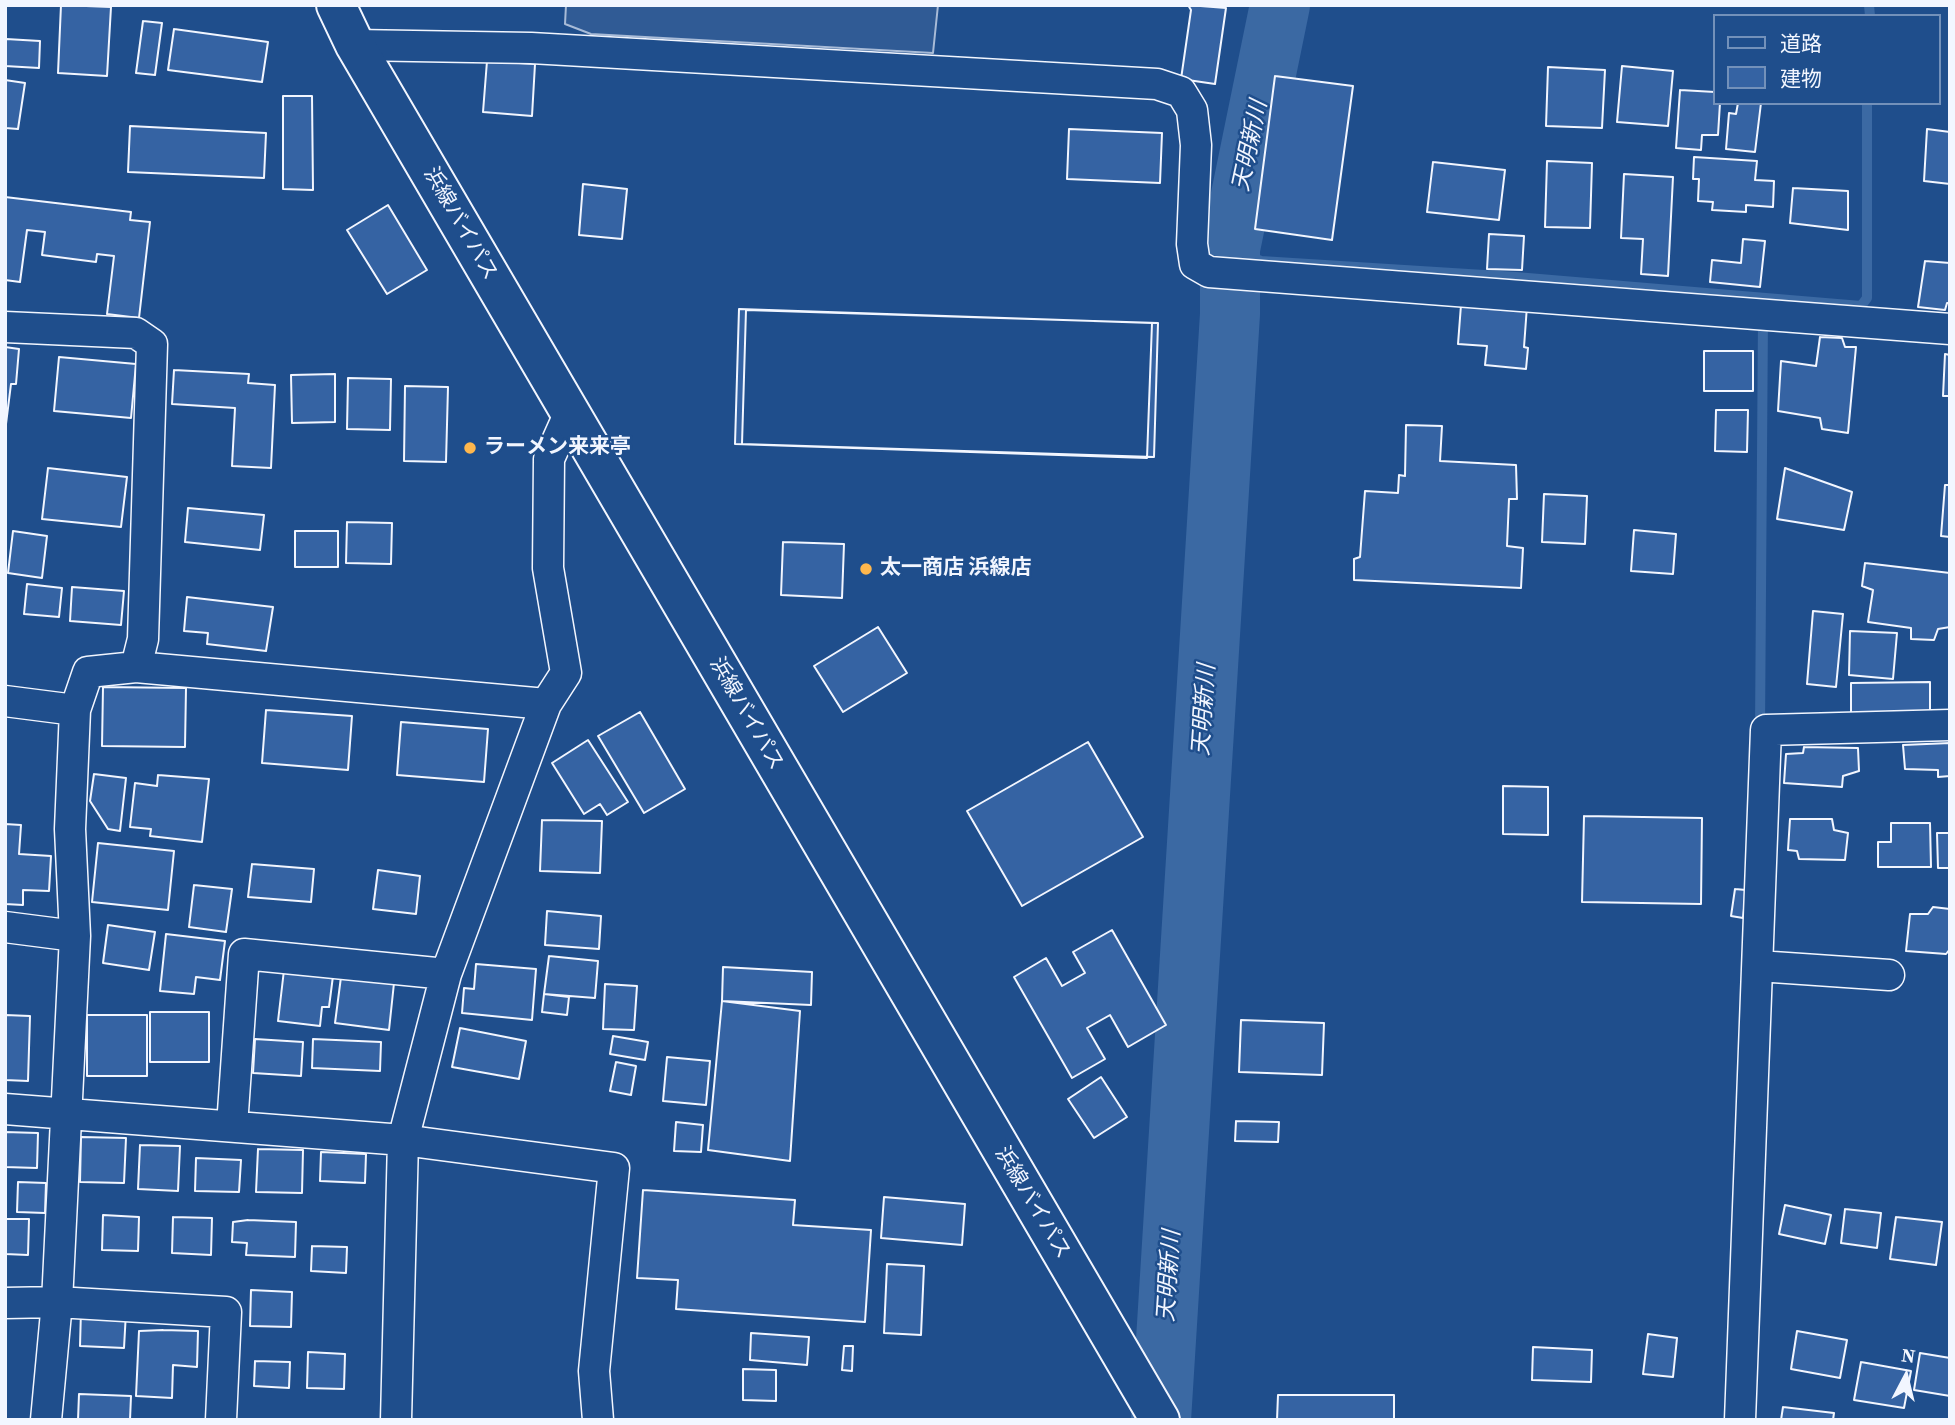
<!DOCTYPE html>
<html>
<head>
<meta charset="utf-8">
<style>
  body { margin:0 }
  #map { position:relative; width:1955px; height:1425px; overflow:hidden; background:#1f4e8c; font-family:"Source Serif 4","Noto Sans JP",serif }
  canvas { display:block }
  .frame { position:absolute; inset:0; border:7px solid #f2f6ff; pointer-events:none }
  .legend { position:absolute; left:1713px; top:14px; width:228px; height:91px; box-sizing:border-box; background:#1f4e8c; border:2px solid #7391ba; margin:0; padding:9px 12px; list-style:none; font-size:21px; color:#f2f6ff }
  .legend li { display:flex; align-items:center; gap:14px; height:35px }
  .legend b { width:35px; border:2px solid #7391ba }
  .north { position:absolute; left:1871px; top:1341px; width:70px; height:70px; -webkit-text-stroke:5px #1f4e8c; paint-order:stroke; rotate:7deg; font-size:19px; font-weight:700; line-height:28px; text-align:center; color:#f2f6ff }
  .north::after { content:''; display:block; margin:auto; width:24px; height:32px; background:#f2f6ff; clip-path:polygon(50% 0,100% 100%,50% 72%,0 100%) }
</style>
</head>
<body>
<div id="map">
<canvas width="1955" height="1425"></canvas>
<div class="frame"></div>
<ul class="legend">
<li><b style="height:9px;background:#1f4e8c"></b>道路</li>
<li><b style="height:19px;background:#3563a3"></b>建物</li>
</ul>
<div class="north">N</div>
</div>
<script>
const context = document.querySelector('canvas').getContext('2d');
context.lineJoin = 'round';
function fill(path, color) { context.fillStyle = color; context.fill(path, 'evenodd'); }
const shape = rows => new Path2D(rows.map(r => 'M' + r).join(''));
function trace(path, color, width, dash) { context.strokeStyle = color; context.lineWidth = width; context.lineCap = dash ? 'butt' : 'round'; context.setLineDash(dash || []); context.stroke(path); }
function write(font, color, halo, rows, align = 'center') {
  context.font = font + ' "Source Serif 4","Noto Sans JP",serif'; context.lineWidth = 5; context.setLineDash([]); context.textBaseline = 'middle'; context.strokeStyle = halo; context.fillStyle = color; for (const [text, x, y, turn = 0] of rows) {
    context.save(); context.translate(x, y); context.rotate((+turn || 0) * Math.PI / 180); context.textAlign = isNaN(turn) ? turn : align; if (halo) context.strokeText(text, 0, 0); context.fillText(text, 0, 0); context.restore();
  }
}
const parking = shape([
  [566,5,938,5,933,53,591,34,565,24,566,5]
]);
const stream = shape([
  [1869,5,1870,16],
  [1230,249,1261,261,1516,277,1861,306,1867,298,1867,103],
  [1760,729,1763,317]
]);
const river = shape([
  [1161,1420,1230,314,1230,249,1280,5]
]);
const building = shape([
  [61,5,111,7,107,76,58,73,61,5],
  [1188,5,1226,8,1215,84,1181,79,1191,10,1188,5],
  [143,21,162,23,155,75,136,73,143,21],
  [174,29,268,42,262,82,168,70,174,29],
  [6,39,40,41,39,68,5,66,6,39],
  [487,61,535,64,532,116,483,112,487,61],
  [1622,66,1673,71,1668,126,1617,122,1622,66],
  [1548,67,1605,70,1602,128,1546,126,1548,67],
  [1275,76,1353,86,1332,240,1255,229,1275,76],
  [5,80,25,83,18,129,5,128,5,80],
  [1680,90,1715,92,1715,103,1720,103,1718,135,1702,135,1701,150,1676,148,1680,90],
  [283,96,312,96,313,190,283,189,283,96],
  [1738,103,1761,103,1755,152,1726,149,1729,113,1736,114,1738,103],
  [130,126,266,133,264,178,128,172,130,126],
  [1069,129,1162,133,1160,183,1067,179,1069,129],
  [1927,129,1950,132,1950,184,1924,181,1927,129],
  [1694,157,1757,161,1755,180,1774,181,1773,207,1746,205,1746,212,1712,210,1713,202,1698,201,1699,179,1693,179,1694,157],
  [1547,161,1592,163,1590,228,1545,227,1547,161],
  [1433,162,1505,170,1499,220,1427,212,1433,162],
  [1624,174,1673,177,1668,276,1641,274,1643,239,1621,238,1624,174],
  [583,184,627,189,622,239,579,235,583,184],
  [1793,188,1848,191,1848,230,1790,223,1793,188],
  [5,197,131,212,130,220,150,222,139,318,107,314,114,256,97,254,96,262,42,255,45,232,27,230,20,282,5,280,5,197],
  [388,205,427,270,387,294,347,230,388,205],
  [1489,234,1524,236,1522,270,1487,269,1489,234],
  [1743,239,1765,241,1760,287,1710,282,1712,260,1741,263,1743,239],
  [1925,261,1950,263,1950,303,1947,303,1945,310,1918,307,1925,261],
  [1461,305,1527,306,1524,347,1528,348,1526,369,1485,365,1487,346,1458,344,1461,305],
  [739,309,1152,323,1147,458,735,444,739,309],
  [746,310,1158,323,1154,457,742,444,746,310],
  [1820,337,1842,338,1845,347,1856,347,1848,433,1822,429,1820,418,1778,411,1781,361,1816,366,1820,337],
  [5,347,19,349,16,384,11,384,6,424,5,347],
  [1704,351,1753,351,1753,391,1704,391,1704,351],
  [1945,354,1950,355,1950,396,1943,396,1945,354],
  [59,357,136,364,131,418,54,411,59,357],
  [174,370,249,374,248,383,275,385,271,468,232,466,235,408,172,404,174,370],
  [335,374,335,422,292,423,291,375,335,374],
  [348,378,391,379,390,430,347,429,348,378],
  [405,386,448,387,446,462,404,461,405,386],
  [1716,410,1748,410,1747,452,1715,451,1716,410],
  [1406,425,1442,426,1440,461,1516,465,1517,499,1509,499,1507,546,1523,548,1521,588,1354,580,1354,559,1360,557,1365,491,1398,493,1399,475,1405,476,1406,425],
  [48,468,127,477,121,527,42,519,48,468],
  [1785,468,1852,492,1844,530,1777,519,1785,468],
  [1945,485,1950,485,1950,537,1941,536,1945,485],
  [1544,494,1587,496,1585,544,1542,542,1544,494],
  [188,508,264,515,260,550,185,542,188,508],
  [347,522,392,523,391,564,346,563,347,522],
  [1634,530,1676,534,1673,574,1631,571,1634,530],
  [13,531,47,536,42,578,8,573,13,531],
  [295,531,338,531,338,567,295,567,295,531],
  [783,542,844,544,842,598,781,595,783,542],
  [1865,563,1950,573,1950,627,1938,629,1934,640,1911,639,1911,628,1868,622,1873,590,1862,586,1865,563],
  [27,584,62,588,59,617,24,614,27,584],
  [72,587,124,591,121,625,70,621,72,587],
  [187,597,273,607,266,651,207,644,208,633,184,631,187,597],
  [1813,611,1843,614,1836,687,1807,684,1813,611],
  [878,627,907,673,843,712,814,666,878,627],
  [1850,631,1897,633,1893,679,1849,675,1850,631],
  [1930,682,1930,718,1851,715,1851,683,1930,682],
  [103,687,186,688,185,747,102,746,103,687],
  [266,710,352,716,348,770,262,763,266,710],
  [640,712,685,789,644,813,598,736,640,712],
  [401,722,488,729,484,782,397,775,401,722],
  [588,740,628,802,607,815,600,804,584,814,552,763,588,740],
  [1088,742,1143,837,1022,906,967,811,1088,742],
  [1950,743,1950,776,1938,777,1938,770,1905,769,1903,745,1950,743],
  [1804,747,1858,748,1859,771,1843,776,1842,787,1784,783,1786,754,1803,753,1804,747],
  [94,774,126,778,120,831,108,829,90,801,94,774],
  [158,775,209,779,202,842,150,836,151,829,130,827,135,783,157,786,158,775],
  [1503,786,1548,787,1548,835,1503,834,1503,786],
  [1584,816,1702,818,1701,904,1582,902,1584,816],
  [1790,819,1832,819,1834,830,1848,833,1845,860,1799,859,1797,851,1788,850,1790,819],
  [542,820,602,821,600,873,540,871,542,820],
  [1891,823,1930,823,1931,867,1878,867,1878,842,1891,842,1891,823],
  [5,824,21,825,19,854,51,856,49,891,23,890,23,905,5,904,5,824],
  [1937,833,1950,833,1950,868,1938,868,1937,833],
  [98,843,174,851,168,910,92,902,98,843],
  [252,864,314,869,311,902,248,897,252,864],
  [378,870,420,876,416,914,373,909,378,870],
  [194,885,232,889,226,932,189,927,194,885],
  [1735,889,1746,890,1743,918,1731,916,1735,889],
  [1933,907,1950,909,1950,949,1946,954,1906,951,1910,914,1928,914,1933,907],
  [547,911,601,916,599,949,545,945,547,911],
  [108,925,155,932,149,970,103,963,108,925],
  [1112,930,1166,1025,1128,1047,1110,1015,1087,1028,1105,1059,1072,1078,1014,977,1046,958,1062,986,1085,973,1073,952,1112,930],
  [166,934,225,941,220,980,196,977,194,994,160,991,166,934],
  [549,956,598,961,595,998,544,994,549,956],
  [476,964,536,969,532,1020,462,1013,464,988,474,989,476,964],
  [723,967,812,972,811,1005,722,1001,723,967],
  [284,970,333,976,329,1007,322,1007,320,1026,278,1021,284,970],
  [341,977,394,983,389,1030,335,1023,341,977],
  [605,984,637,986,634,1030,603,1029,605,984],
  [544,994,569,997,567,1015,542,1012,544,994],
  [722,1001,800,1011,790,1161,708,1150,722,1001],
  [150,1012,209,1012,209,1062,150,1062,150,1012],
  [5,1015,30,1016,28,1081,5,1080,5,1015],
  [87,1015,147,1015,147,1076,87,1076,87,1015],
  [1241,1020,1324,1023,1322,1075,1239,1072,1241,1020],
  [460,1028,526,1041,519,1079,452,1067,460,1028],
  [613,1036,648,1042,645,1060,610,1054,613,1036],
  [255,1039,303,1042,301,1076,253,1073,255,1039],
  [313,1039,381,1042,380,1071,312,1068,313,1039],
  [667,1057,710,1061,706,1105,663,1101,667,1057],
  [616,1062,636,1066,631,1095,610,1091,616,1062],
  [1101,1077,1127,1117,1094,1138,1068,1099,1101,1077],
  [1236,1121,1279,1122,1278,1142,1235,1141,1236,1121],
  [676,1122,703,1125,701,1152,674,1151,676,1122],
  [5,1132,38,1133,37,1168,5,1167,5,1132],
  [81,1137,126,1138,124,1183,80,1182,81,1137],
  [140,1145,180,1146,178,1191,138,1189,140,1145],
  [258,1149,303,1150,302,1193,256,1192,258,1149],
  [321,1152,366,1154,365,1183,320,1181,321,1152],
  [196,1158,241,1160,239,1192,195,1191,196,1158],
  [18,1182,46,1183,45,1213,17,1212,18,1182],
  [643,1190,795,1200,793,1225,871,1230,865,1322,676,1309,678,1280,637,1278,643,1190],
  [884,1197,965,1204,962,1245,881,1238,884,1197],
  [1785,1205,1831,1215,1825,1244,1779,1234,1785,1205],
  [1845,1209,1881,1213,1877,1248,1841,1243,1845,1209],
  [103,1215,139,1217,138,1251,102,1250,103,1215],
  [173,1217,212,1218,211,1255,172,1253,173,1217],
  [1896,1217,1942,1222,1936,1265,1890,1259,1896,1217],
  [5,1219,29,1219,28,1255,5,1254,5,1219],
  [248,1220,296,1222,295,1257,246,1255,247,1243,232,1242,233,1222,248,1220],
  [312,1246,347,1247,346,1273,311,1271,312,1246],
  [887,1264,924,1266,921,1335,884,1333,887,1264],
  [251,1290,292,1292,291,1327,250,1326,251,1290],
  [81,1310,126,1312,124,1348,80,1346,81,1310],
  [163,1330,198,1331,197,1367,173,1365,172,1398,136,1396,139,1331,163,1330],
  [1797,1331,1847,1340,1840,1378,1791,1369,1797,1331],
  [751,1333,809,1337,807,1365,750,1360,751,1333],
  [1648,1334,1677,1338,1673,1377,1643,1374,1648,1334],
  [844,1346,853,1346,852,1371,842,1370,844,1346],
  [1533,1347,1592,1350,1591,1382,1532,1380,1533,1347],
  [308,1352,345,1354,344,1389,307,1388,308,1352],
  [1920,1353,1950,1358,1950,1396,1914,1390,1920,1353],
  [255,1361,290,1362,289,1388,254,1386,255,1361],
  [1861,1362,1911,1371,1904,1408,1854,1400,1861,1362],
  [743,1369,776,1370,776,1401,743,1400,743,1369],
  [79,1394,131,1396,130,1420,78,1420,79,1394],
  [1278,1395,1394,1395,1394,1420,1277,1420,1278,1395],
  [1783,1407,1834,1413,1833,1420,1781,1420,1783,1407]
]);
const minor = shape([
  [355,45,531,48,1157,84,1181,92,1192,110,1196,145,1192,244,1195,264,1209,272,1950,329],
  [5,327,136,333,152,344,143,639,136,667,88,672,75,710,70,829,75,936,57,1302,46,1420],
  [136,667,546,704],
  [5,701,75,710],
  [5,927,75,936],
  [1758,966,1889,975],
  [5,1109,403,1140,614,1168,594,1371,598,1420],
  [232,1126,244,954,446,974],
  [5,1303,57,1302,226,1312,221,1420],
  [396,1420,403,1140,446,974,546,704,566,673,548,568,549,459,570,412],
  [1740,1420,1766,730,1950,725]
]);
const trunk = shape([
  [336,5,355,45,1160,1420]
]);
const markers = [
  [470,448,7,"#ffb74d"],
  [866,569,7,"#ffb74d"]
];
const streetNames = [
  ["浜線バイパス",460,224,60],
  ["浜線バイパス",746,714,60],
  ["浜線バイパス",1032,1203,59]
];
const poiNames = [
  ["ラーメン来来亭",484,448],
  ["太一商店 浜線店",880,569]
];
const waterNames = [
  ["天明新川",1251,146,-78],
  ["天明新川",1205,710,-86],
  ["天明新川",1170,1276,-86]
];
fill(parking, '#305b95');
trace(parking, '#a8bbd7', 2);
trace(stream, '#3b69a3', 10);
trace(river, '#3b69a3', 60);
fill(building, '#3563a3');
trace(building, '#f2f6ff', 2);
trace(minor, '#f2f6ff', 33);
trace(trunk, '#f2f6ff', 42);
trace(minor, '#1f4e8c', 30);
trace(trunk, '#1f4e8c', 38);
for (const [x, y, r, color] of markers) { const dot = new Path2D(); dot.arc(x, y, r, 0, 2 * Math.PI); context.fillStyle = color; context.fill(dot); trace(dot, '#1f4e8c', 2.5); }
write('21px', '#f2f6ff', '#1f4e8c', streetNames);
write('bold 21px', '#f2f6ff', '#1f4e8c', poiNames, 'left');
write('italic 23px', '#f2f6ff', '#1f4e8c', waterNames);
</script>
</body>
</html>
